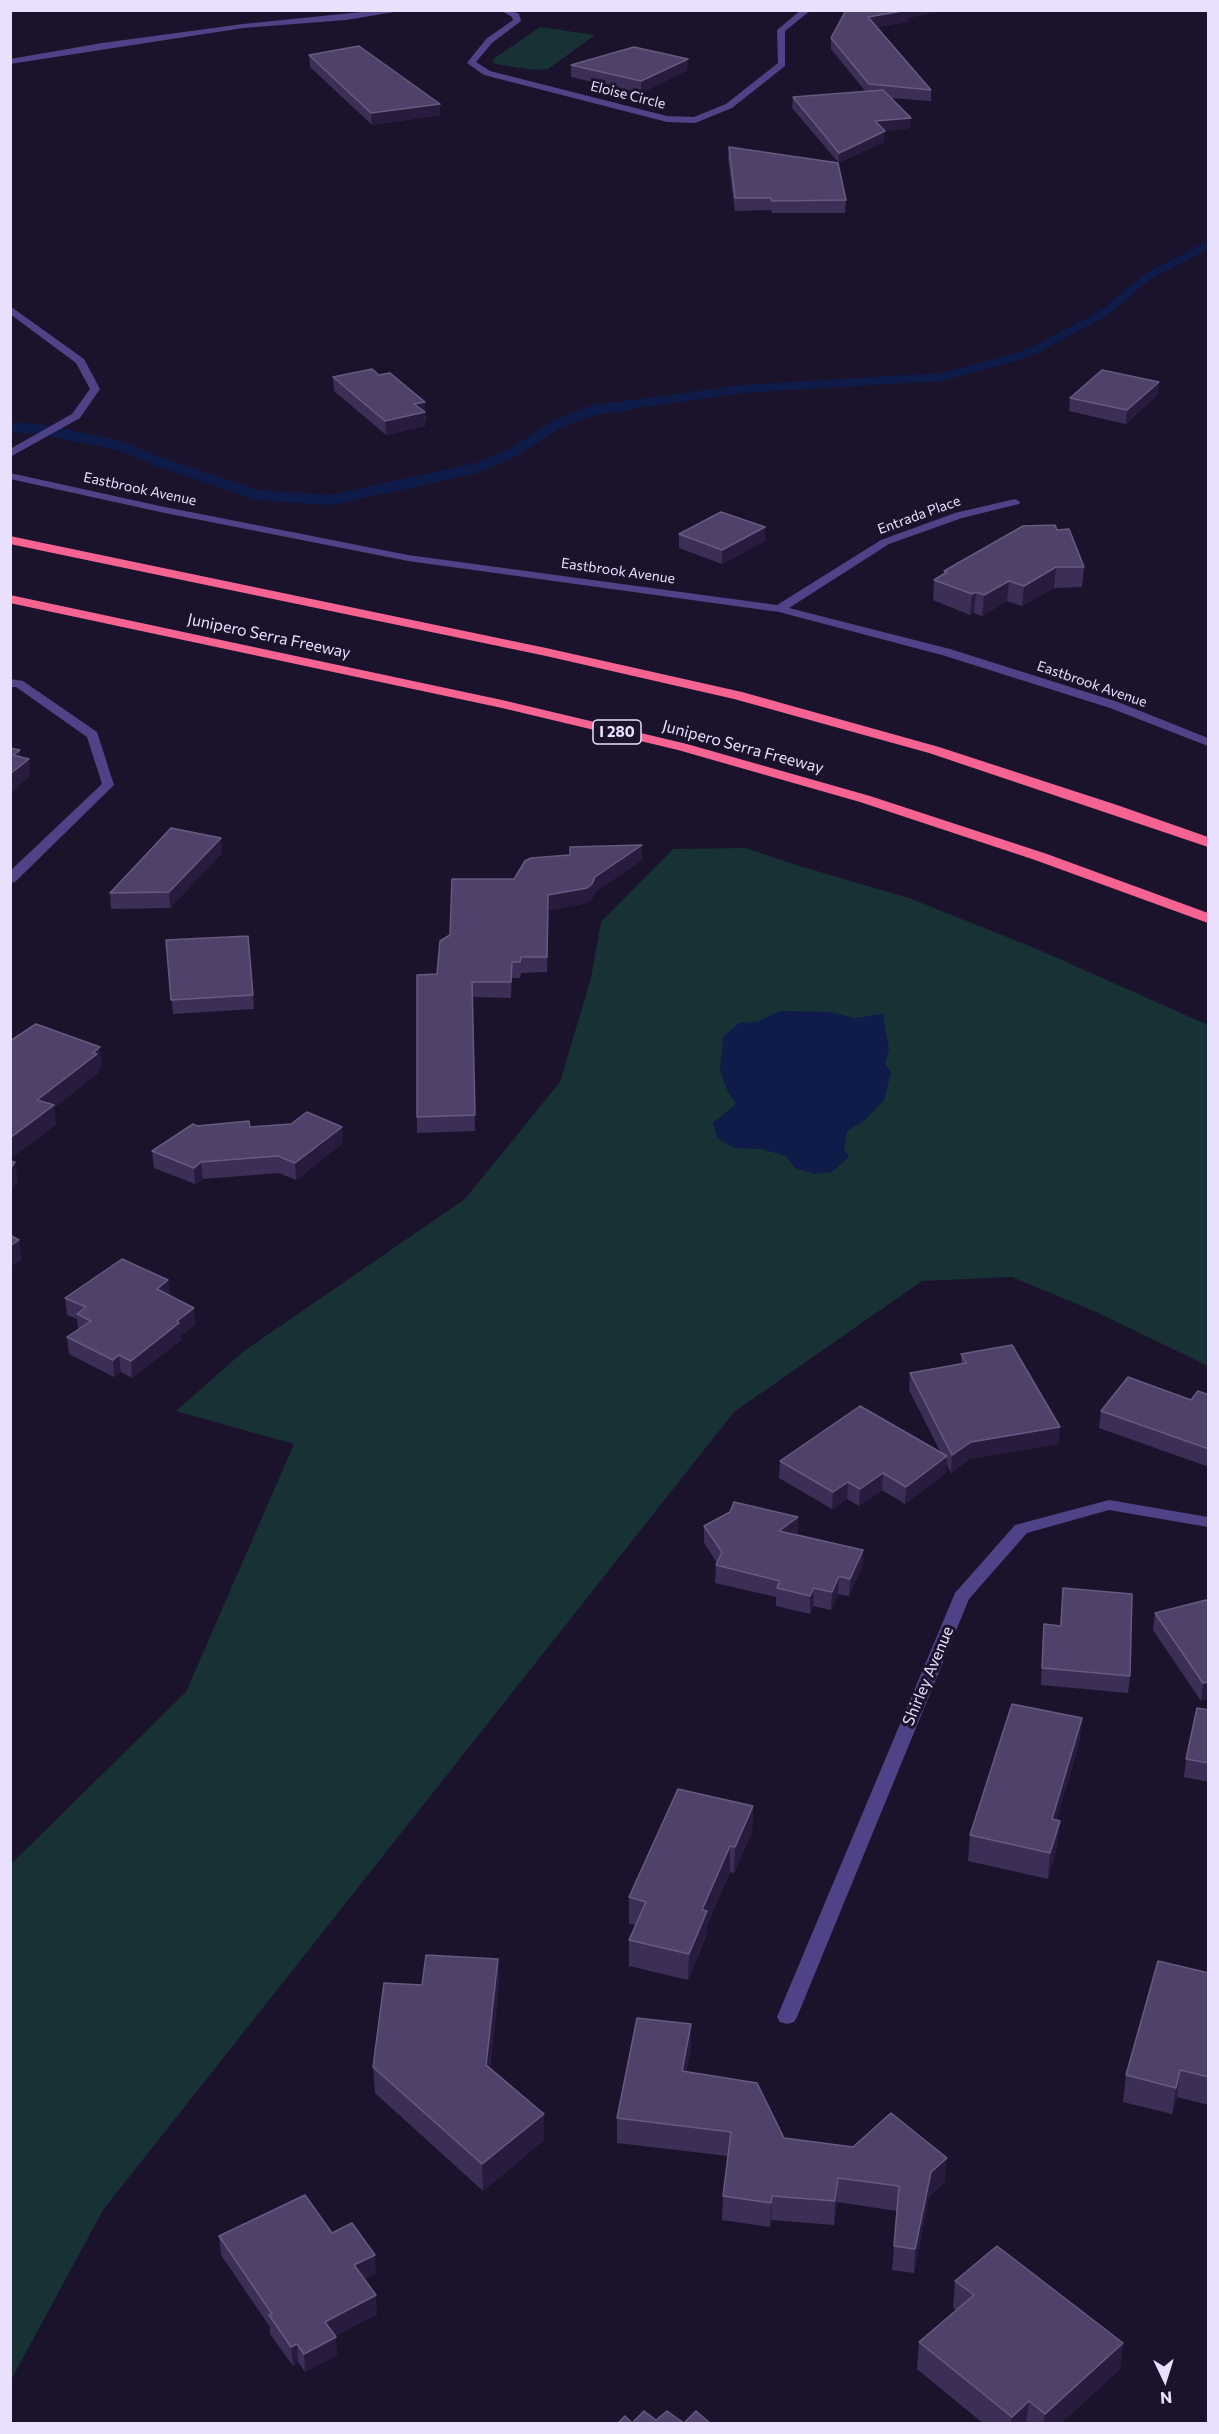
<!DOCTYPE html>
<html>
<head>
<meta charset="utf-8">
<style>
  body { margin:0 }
  #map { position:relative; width:1219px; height:2434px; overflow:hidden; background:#1b132b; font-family:Commissioner,sans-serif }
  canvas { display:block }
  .frame { position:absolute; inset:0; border:12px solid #e8e0fd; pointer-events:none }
  .north { position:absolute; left:1135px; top:2350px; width:60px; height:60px; -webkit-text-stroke:4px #1b132b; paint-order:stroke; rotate:176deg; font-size:16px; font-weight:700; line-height:24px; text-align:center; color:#e8e0fd }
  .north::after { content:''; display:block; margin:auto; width:21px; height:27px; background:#e8e0fd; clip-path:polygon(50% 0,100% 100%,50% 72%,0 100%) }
</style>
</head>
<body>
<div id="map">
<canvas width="1219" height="2434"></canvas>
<div class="frame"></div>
<div class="north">N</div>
</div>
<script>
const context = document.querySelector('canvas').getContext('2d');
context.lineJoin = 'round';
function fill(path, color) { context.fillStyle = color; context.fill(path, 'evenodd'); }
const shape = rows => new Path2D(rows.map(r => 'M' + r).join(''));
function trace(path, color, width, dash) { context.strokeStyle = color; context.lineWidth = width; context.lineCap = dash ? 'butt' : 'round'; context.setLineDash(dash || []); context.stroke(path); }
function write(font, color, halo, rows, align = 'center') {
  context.font = font + ' Commissioner,sans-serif'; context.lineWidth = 6; context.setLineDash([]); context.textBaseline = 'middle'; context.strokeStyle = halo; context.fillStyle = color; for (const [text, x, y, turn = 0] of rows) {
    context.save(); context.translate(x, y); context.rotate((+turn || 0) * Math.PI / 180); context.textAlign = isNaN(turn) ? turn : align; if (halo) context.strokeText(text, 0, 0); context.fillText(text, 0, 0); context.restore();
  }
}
const green = shape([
  [540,27,595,35,548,69,535,70,495,64,492,60],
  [746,848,796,865,909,898,1037,949,1208,1025,1208,1366,1096,1312,1012,1277,922,1281,734,1412,103,2210,11,2380,11,1864,186,1692,294,1444,176,1411,244,1351,465,1199,560,1082,591,978,601,922,673,849]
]);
const water = shape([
  [780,1011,829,1012,855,1018,883,1014,889,1049,885,1064,891,1072,884,1100,865,1120,847,1131,844,1150,849,1157,832,1172,815,1174,795,1168,786,1156,762,1149,734,1148,717,1138,713,1123,736,1104,728,1092,720,1070,723,1037,739,1023,757,1022]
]);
const streamFar1 = shape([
  [621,406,742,389,942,377,1016,357,1035,350,1104,313,1147,277,1208,245]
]);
const stream = shape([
  [10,427,40,429,122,446,154,460,258,495,331,500,477,468,512,453,557,424,594,410,631,405]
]);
const minor = shape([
  [381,10,406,10,346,20,243,28,10,64,10,59,102,43,243,24,381,10],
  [500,10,511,10,519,14,521,21,492,43,476,62,490,71,667,116,694,117,726,104,778,63,777,30,801,10,811,10,785,31,785,66,732,108,695,123,667,122,484,75,467,63,486,39,513,20,512,17,500,10],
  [10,306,84,359,100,389,80,418,10,457,10,449,72,414,90,389,76,363,10,314,10,306],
  [10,473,160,506,408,555,777,605,881,540,955,513,1015,499,1020,502,1019,504,962,518,889,544,789,608,950,649,1118,702,1208,738,1208,746,1110,708,942,655,779,612,408,561,160,512,10,479,10,473],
  [10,679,23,681,97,732,114,785,15,882,10,883,10,871,102,784,87,737,16,687,10,687,10,679],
  [1109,1500,1208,1517,1208,1527,1109,1510,1027,1533,969,1599,797,2017,794,2022,787,2024,780,2022,777,2017,955,1593,1015,1525,1109,1500]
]);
const highway = shape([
  [10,536,546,648,742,692,939,747,1117,805,1208,837,1208,847,929,753,734,699,546,656,10,544,10,536],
  [10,595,502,700,687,744,870,796,1047,854,1208,913,1208,923,1035,860,860,802,678,750,502,708,10,603,10,595]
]);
const wall = shape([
  [909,18,907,22,876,27,931,90,931,101,891,98,910,128,884,131,884,142,838,163,846,200,845,213,772,213,771,210,735,211,728,159,729,147,838,162,792,108,793,97,865,91,831,49,831,38],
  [309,55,440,115,372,125,310,67],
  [571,65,687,70,641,93,571,77],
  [333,377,426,415,425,426,386,435,334,391],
  [1159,382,1157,395,1126,424,1069,411,1070,398],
  [1057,530,1084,567,1082,587,1054,588,1022,606,1007,601,982,616,974,613,970,615,933,600,934,580,944,574,944,571],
  [679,534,765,541,722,564,679,548],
  [642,845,642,860,595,892,592,899,587,903,549,910,547,972,521,973,520,978,512,978,511,998,472,997,475,1131,417,1133,417,1117,437,974,450,935,514,879],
  [222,853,170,908,111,909,110,893],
  [248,936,254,1009,173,1014,166,940],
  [197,1126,250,1127,343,1143,296,1180,279,1173,203,1179,195,1184,154,1168,152,1151],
  [168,1280,169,1295,195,1325,180,1336,181,1340,132,1378,121,1372,114,1377,69,1354,67,1337,78,1329,77,1319,67,1315,65,1298],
  [961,1354,1059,1444,969,1459,951,1473,946,1463,946,1473,905,1504,882,1490,859,1506,847,1499,832,1509,779,1478,780,1461,941,1453,909,1390,910,1373,961,1364],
  [1209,1395,1209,1467,1099,1428,1101,1411,1191,1400],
  [704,1526,798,1534,863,1550,862,1567,849,1596,838,1594,831,1610,813,1606,810,1614,776,1606,776,1597,715,1583,716,1565,717,1563,704,1543],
  [1063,1588,1130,1676,1128,1693,1041,1685,1044,1624,1060,1626],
  [1209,1604,1209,1699,1201,1701,1153,1630,1155,1613],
  [1209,1710,1209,1782,1184,1777,1186,1759],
  [1082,1718,1079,1744,1056,1820,1060,1821,1057,1847,1048,1879,968,1861,970,1835],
  [753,1806,752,1832,734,1873,730,1872,707,1925,706,1937,688,1980,629,1966,629,1940,635,1925,629,1924,629,1897],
  [498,1959,499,1985,490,2067,544,2114,544,2140,483,2191,375,2093,373,2067,422,1985],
  [1209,1973,1209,2105,1177,2097,1172,2114,1123,2102,1126,2075],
  [691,2048,686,2072,784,2138,945,2182,929,2197,914,2273,892,2270,897,2211,837,2202,834,2225,771,2220,770,2227,722,2220,723,2196,728,2156,617,2143,617,2118],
  [219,2236,376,2273,364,2279,377,2314,335,2336,337,2355,305,2372,298,2362,293,2366,270,2334,270,2327,221,2255],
  [955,2281,1123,2343,1120,2369,1060,2424,984,2424,917,2369,919,2342,956,2310,953,2308]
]);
const shadedWall = shape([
  [908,10,948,10,909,18,907,22,868,28,868,17],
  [688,59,687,70,641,93,641,81],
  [440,104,440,115,372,125,371,113],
  [911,118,910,128,875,132,875,121],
  [885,131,884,142,838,163,839,153],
  [1159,382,1157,395,1126,424,1127,410],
  [425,402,425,426,386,435,385,421,414,404],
  [765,527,765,541,722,564,722,550],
  [1056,567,1054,588,1022,606,1024,586],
  [1009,581,1007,601,982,616,984,595],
  [976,592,974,613,970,615,972,594],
  [20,750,21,765,29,759,30,776,12,792,12,796,10,798,10,774,13,755],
  [221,838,222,853,170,908,169,892],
  [642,845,642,860,595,892,592,899,587,903,549,910,547,972,548,895,595,877],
  [512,962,512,978,511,998,511,982],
  [100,1047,102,1067,99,1069,99,1073,54,1108,56,1125,10,1159,10,1138,37,1100],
  [342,1127,343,1143,296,1180,295,1163],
  [15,1162,18,1182,10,1191,10,1169],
  [201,1162,203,1179,195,1184,194,1168],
  [19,1240,22,1260,10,1267,10,1246],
  [168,1280,169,1297,157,1289],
  [194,1308,195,1325,180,1336,181,1340,132,1378,131,1361,177,1321],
  [119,1355,121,1372,114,1377,113,1360],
  [1060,1427,1059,1444,969,1459,951,1473,952,1455,971,1442],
  [947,1456,946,1473,905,1504,906,1487],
  [883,1473,882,1490,859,1506,860,1489],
  [848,1482,847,1499,832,1509,833,1492],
  [798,1517,798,1534,779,1548,779,1531],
  [863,1550,862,1567,849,1596,850,1579],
  [839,1576,838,1594,831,1610,832,1592],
  [814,1588,813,1606,810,1614,810,1596],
  [1209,1682,1209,1699,1201,1701,1203,1683],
  [1082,1718,1079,1744,1049,1845,1052,1819],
  [753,1806,752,1832,734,1873,735,1847],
  [1060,1821,1057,1847,1048,1879,1050,1853],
  [730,1846,730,1872,707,1925,706,1937,688,1980,689,1954,702,1910],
  [498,1959,499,1985,487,2091,486,2065],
  [691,2024,691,2048,682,2095,682,2071],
  [1180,2070,1177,2097,1172,2114,1176,2088],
  [544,2114,544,2140,483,2191,482,2164],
  [947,2158,945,2182,929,2197,914,2273,915,2249,931,2172],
  [838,2178,837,2202,834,2225,835,2201],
  [772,2196,771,2220,770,2227,771,2203],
  [375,2255,376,2273,355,2283,354,2265],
  [376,2295,377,2314,327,2340,325,2322],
  [336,2337,337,2355,305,2372,304,2354],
  [1123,2343,1120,2369,1060,2424,1043,2424,1045,2414],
  [297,2344,298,2362,293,2366,291,2347],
  [1029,2401,1026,2424,1011,2424,1012,2417]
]);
const building = shape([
  [846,10,908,10,868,17,931,90,869,84,831,38,846,10],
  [359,46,440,104,371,113,309,55,359,46],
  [634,47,688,59,641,81,571,65,634,47],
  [883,90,911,118,875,121,885,131,839,153,793,97,883,90],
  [729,147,838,163,846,200,772,201,771,198,735,198,729,147],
  [372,369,379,375,390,373,425,402,414,404,425,412,385,421,333,377,372,369],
  [1102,370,1159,382,1127,410,1070,398,1102,370],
  [721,512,765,527,722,550,679,534,721,512],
  [1055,525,1057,530,1069,529,1084,567,1056,567,1024,586,1009,581,984,595,976,592,972,594,934,580,947,572,944,571,1023,526,1055,525],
  [10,748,20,750,13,755,29,759,10,774,10,748],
  [171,828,221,838,169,892,110,893,171,828],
  [642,845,595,877,592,884,587,888,548,895,547,957,521,957,520,962,512,962,511,982,472,982,475,1115,417,1117,417,975,437,974,440,941,450,935,452,879,514,879,525,861,531,858,570,855,570,847,642,845],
  [248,936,253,995,171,1000,166,940,248,936],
  [36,1024,100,1047,93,1053,97,1054,37,1100,54,1105,10,1138,10,1041,36,1024],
  [307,1112,342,1127,295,1163,278,1156,201,1162,194,1168,152,1151,193,1124,197,1126,249,1121,250,1127,291,1124,307,1112],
  [10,1161,15,1162,10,1169,10,1161],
  [10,1235,19,1240,10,1246,10,1235],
  [122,1259,168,1280,157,1289,194,1308,177,1321,179,1323,131,1361,119,1355,113,1360,67,1337,91,1321,77,1314,86,1307,65,1298,122,1259],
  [1012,1345,1060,1427,971,1442,952,1455,910,1373,966,1363,961,1354,1012,1345],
  [1128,1377,1191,1400,1198,1391,1209,1395,1209,1449,1101,1411,1128,1377],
  [860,1406,947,1456,906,1487,883,1473,860,1489,848,1482,833,1492,780,1461,860,1406],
  [734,1502,798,1517,779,1531,863,1550,850,1579,839,1576,832,1592,814,1588,810,1596,777,1588,780,1581,716,1565,722,1552,704,1526,730,1512,734,1502],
  [1063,1588,1132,1594,1130,1676,1042,1668,1044,1624,1061,1626,1063,1588],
  [1206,1600,1209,1604,1209,1682,1203,1683,1155,1613,1206,1600],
  [1012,1704,1082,1718,1052,1819,1060,1821,1050,1853,970,1835,1012,1704],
  [1197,1708,1209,1710,1209,1763,1186,1759,1197,1708],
  [678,1789,753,1806,735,1847,730,1846,702,1910,707,1911,689,1954,629,1940,646,1902,629,1897,678,1789],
  [426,1955,498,1959,486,2065,544,2114,482,2164,373,2067,384,1983,422,1985,426,1955],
  [1158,1961,1209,1973,1209,2077,1180,2070,1176,2088,1126,2075,1158,1961],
  [637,2018,691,2024,682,2071,757,2083,784,2138,853,2147,891,2113,947,2158,931,2172,915,2249,894,2246,899,2186,838,2178,835,2201,772,2196,771,2203,723,2196,731,2132,617,2118,637,2018],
  [305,2195,332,2233,352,2223,375,2255,354,2265,376,2295,325,2322,336,2337,304,2354,297,2344,291,2347,269,2315,272,2314,219,2236,305,2195],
  [997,2246,1123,2343,1045,2414,1029,2401,1012,2417,919,2342,974,2295,955,2281,997,2246],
  [644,2411,656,2420,667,2411,684,2423,696,2411,711,2424,617,2424,625,2416,632,2423,644,2411]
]);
const farStreetnames = [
  ["Eloise Circle",628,95,14],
  ["Eastbrook Avenue",140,489,12],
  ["Entrada Place",919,515,-20],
  ["Eastbrook Avenue",618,571,8],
  ["Eastbrook Avenue",1092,684,19]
];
const shields = [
  [617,732,48]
];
const shieldNames = [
  ["I 280",617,732]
];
const streetNames = [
  ["Junipero Serra Freeway",269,636,12],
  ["Junipero Serra Freeway",743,747,15],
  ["Shirley Avenue",928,1676,-67]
];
fill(green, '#173135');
fill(water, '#0f1b48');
trace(streamFar1, '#0f1b48', 8);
trace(stream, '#0f1b48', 10);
fill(minor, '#4f4287');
fill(highway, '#f46392');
fill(wall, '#3d2e57');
fill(shadedWall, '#281b3e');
fill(building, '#4f4169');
trace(building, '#675a80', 1.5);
write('14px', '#e8e0fd', '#1b132b', farStreetnames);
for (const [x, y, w] of shields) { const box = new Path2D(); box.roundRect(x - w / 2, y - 12, w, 24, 4.5); context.fillStyle = '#1b132b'; context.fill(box); trace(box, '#e8e0fd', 1.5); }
write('bold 15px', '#e8e0fd', null, shieldNames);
write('16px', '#e8e0fd', '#1b132b', streetNames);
</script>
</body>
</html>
